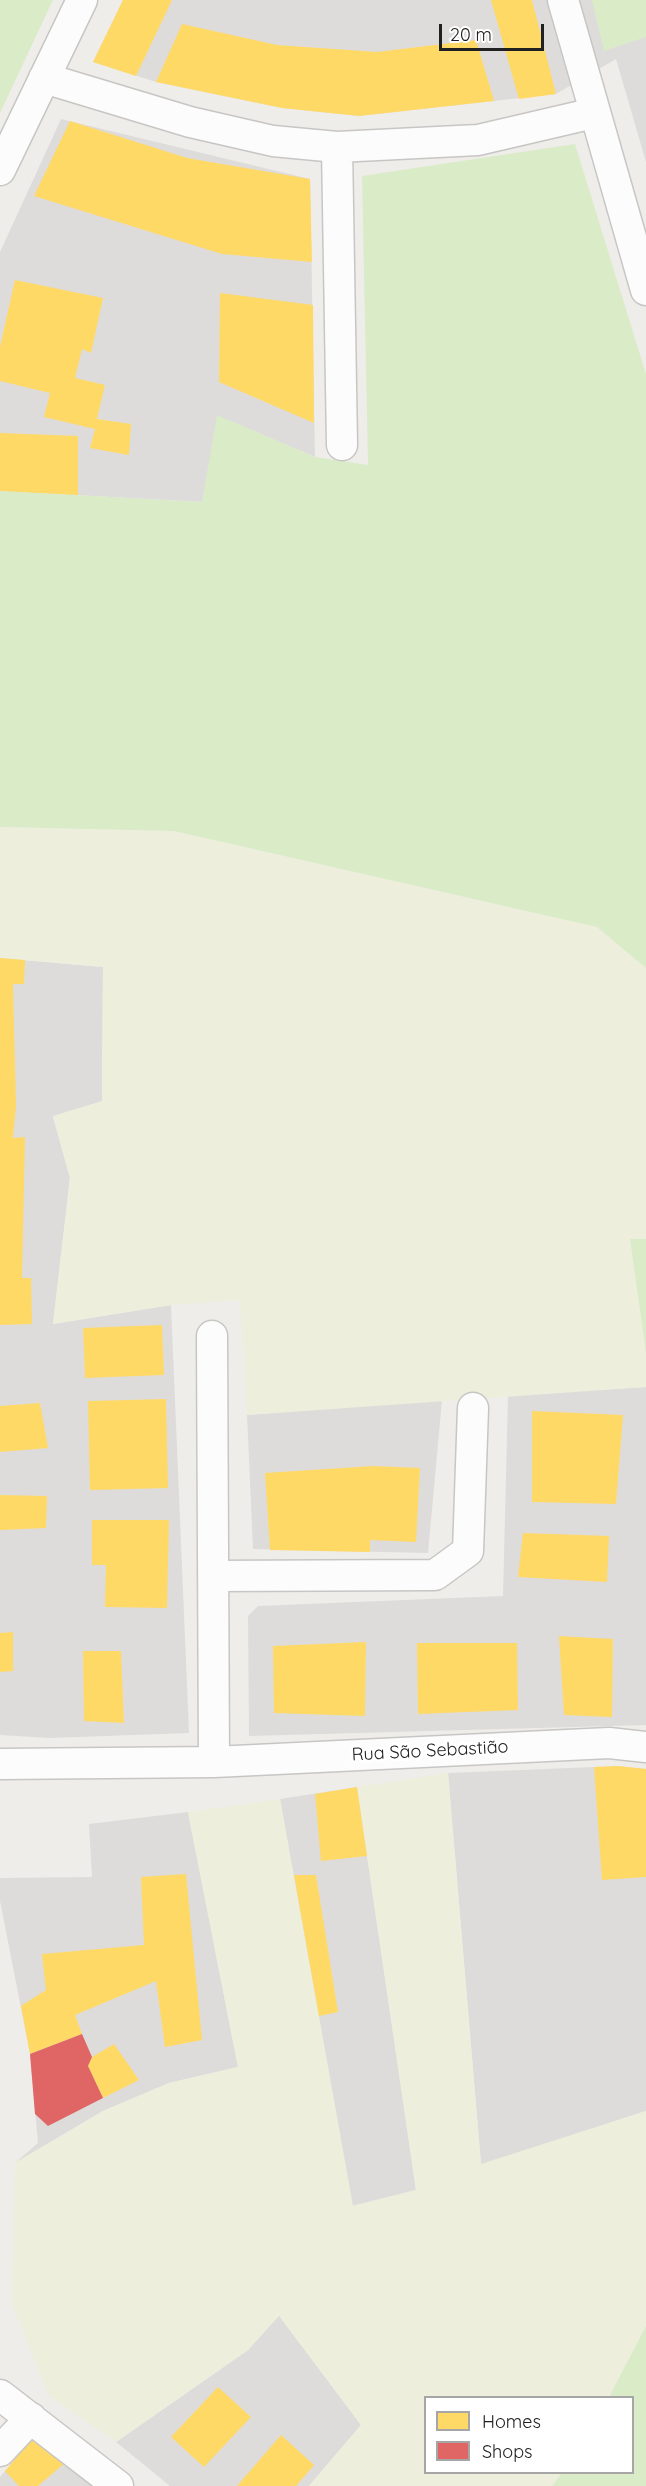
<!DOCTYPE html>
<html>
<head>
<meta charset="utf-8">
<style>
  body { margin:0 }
  #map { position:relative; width:646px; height:2486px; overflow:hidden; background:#efede9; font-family:Quicksand,sans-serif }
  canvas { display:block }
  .legend { position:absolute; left:424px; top:2396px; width:210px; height:78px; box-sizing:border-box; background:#fff; border:2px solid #a6a6a6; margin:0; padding:8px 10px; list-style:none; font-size:18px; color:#202020 }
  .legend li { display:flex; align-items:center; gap:12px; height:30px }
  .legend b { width:30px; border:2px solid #a6a6a6 }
  .scale { position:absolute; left:439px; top:24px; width:105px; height:27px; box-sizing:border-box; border:3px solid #202020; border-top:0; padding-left:8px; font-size:18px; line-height:21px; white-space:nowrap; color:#202020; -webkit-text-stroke:4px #fff; paint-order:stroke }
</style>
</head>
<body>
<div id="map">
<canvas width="646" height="2486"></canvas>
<ul class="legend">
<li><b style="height:16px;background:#ffd966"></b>Homes</li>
<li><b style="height:16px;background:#e06666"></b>Shops</li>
</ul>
<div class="scale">20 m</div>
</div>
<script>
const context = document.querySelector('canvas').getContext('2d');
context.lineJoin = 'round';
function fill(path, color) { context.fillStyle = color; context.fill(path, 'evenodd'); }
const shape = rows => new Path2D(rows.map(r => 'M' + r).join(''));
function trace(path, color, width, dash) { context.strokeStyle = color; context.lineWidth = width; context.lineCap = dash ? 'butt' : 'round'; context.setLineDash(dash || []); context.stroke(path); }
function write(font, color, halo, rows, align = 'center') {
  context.font = font + ' Quicksand,sans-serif'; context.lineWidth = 6; context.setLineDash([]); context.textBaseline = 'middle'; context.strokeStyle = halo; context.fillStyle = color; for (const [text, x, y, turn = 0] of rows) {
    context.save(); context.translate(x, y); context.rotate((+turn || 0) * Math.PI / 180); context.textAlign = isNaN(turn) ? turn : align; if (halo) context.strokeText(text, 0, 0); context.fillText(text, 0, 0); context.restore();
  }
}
const residential = shape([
  [123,0,646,0,646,162,616,59,556,94,359,116,282,108,156,82,93,62],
  [61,119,310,179,315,457,218,416,203,502,0,491,0,252],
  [0,958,103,967,102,1102,53,1117,70,1178,53,1324,171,1305,189,1733,51,1738,0,1735],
  [646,1387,646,1725,249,1736,248,1616,258,1606,503,1596,508,1395],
  [442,1400,428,1553,253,1549,247,1415],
  [618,1766,646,1769,646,2111,481,2165,448,1773],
  [357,1787,416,2190,352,2206,280,1799],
  [188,1812,238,2067,169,2083,103,2111,15,2163,38,2143,30,2054,0,1901,0,1878,92,1877,89,1824],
  [279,2315,361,2425,309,2486,170,2486,116,2442,248,2350],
  [34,2436,96,2486,0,2486,0,2477]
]);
const farmland = shape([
  [0,827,174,831,597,927,646,968,646,1239,630,1239,646,1353,646,1387,247,1415,240,1300,171,1305,53,1324,70,1178,53,1116,102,1101,103,967,0,958],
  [448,1773,481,2164,646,2111,646,2326,609,2397,426,2398,426,2472,562,2473,552,2486,309,2486,361,2425,279,2316,248,2350,116,2442,48,2395,12,2304,15,2163,103,2111,169,2083,238,2067,188,1812,280,1799,353,2206,416,2190,357,1787]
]);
const grass = shape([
  [0,0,53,0,0,113],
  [592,0,646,0,646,37,604,51],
  [575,144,646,374,646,968,597,927,174,831,0,827,0,491,202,502,217,415,315,457,368,465,362,176],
  [630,1239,646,1239,646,1353],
  [646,2326,646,2486,552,2486,562,2473,632,2472,632,2398,609,2397]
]);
const homes = shape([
  [123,0,172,0,136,76,93,62],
  [491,0,532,0,556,94,519,99],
  [182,24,277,45,377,52,476,40,494,101,359,116,282,108,156,82],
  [70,121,187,158,310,179,312,262,222,254,34,196],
  [15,280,103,298,91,353,82,349,75,378,105,385,97,419,131,424,129,455,90,448,95,429,44,417,50,393,0,381,0,347],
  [220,293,313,305,314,423,219,382],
  [0,433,78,436,78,495,0,491],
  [0,958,25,960,24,984,13,984,16,1106,13,1138,25,1137,22,1278,31,1278,32,1324,0,1325],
  [162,1325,164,1375,85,1378,83,1328],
  [166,1399,168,1488,90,1490,88,1401],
  [40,1403,48,1448,0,1452,0,1406],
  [532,1411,623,1415,616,1504,532,1502],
  [373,1466,420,1468,416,1542,370,1540,370,1552,270,1550,265,1473],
  [0,1495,47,1496,46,1528,0,1530],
  [92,1520,169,1520,167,1608,105,1607,106,1565,92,1565],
  [523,1533,609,1536,607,1582,518,1577],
  [13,1632,13,1671,0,1672,0,1633],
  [559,1636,613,1639,612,1717,564,1715],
  [366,1642,365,1716,274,1713,273,1646],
  [417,1643,517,1643,518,1710,418,1714],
  [83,1651,121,1651,124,1723,84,1721],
  [618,1766,646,1769,646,1877,602,1880,594,1767],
  [357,1787,367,1856,321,1861,315,1794],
  [186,1874,202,2040,165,2047,156,1981,75,2015,82,2034,30,2054,21,2006,46,1990,42,1954,144,1945,141,1877],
  [294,1875,316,1875,338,2012,319,2016],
  [114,2044,139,2080,103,2098,88,2066,92,2057],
  [218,2387,251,2417,204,2467,171,2437],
  [281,2435,314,2465,296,2486,237,2486],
  [34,2436,66,2462,38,2486,19,2486,5,2471]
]);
const shops = shape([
  [82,2034,92,2057,88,2066,103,2098,48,2126,35,2114,30,2054]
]);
const street = shape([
  [563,0,646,290],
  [44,78,190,122,273,141,337,147,478,140,594,113],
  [337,147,342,445],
  [0,170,82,0],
  [212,1336,214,1762],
  [214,1576,435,1575,468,1551,473,1408],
  [0,1764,214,1762,609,1743,646,1747],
  [0,2395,118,2486],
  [0,2451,31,2418]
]);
const streetNames = [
  ["Rua São Sebastião",430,1751,-3]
];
fill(residential, '#dedcda');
fill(farmland, '#edeedc');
fill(grass, '#daebc8');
fill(homes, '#ffd966');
fill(shops, '#e06666');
trace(street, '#c7c6c5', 33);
trace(street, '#fdfcfc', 30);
write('18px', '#202020', '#fff', streetNames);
</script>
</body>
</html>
